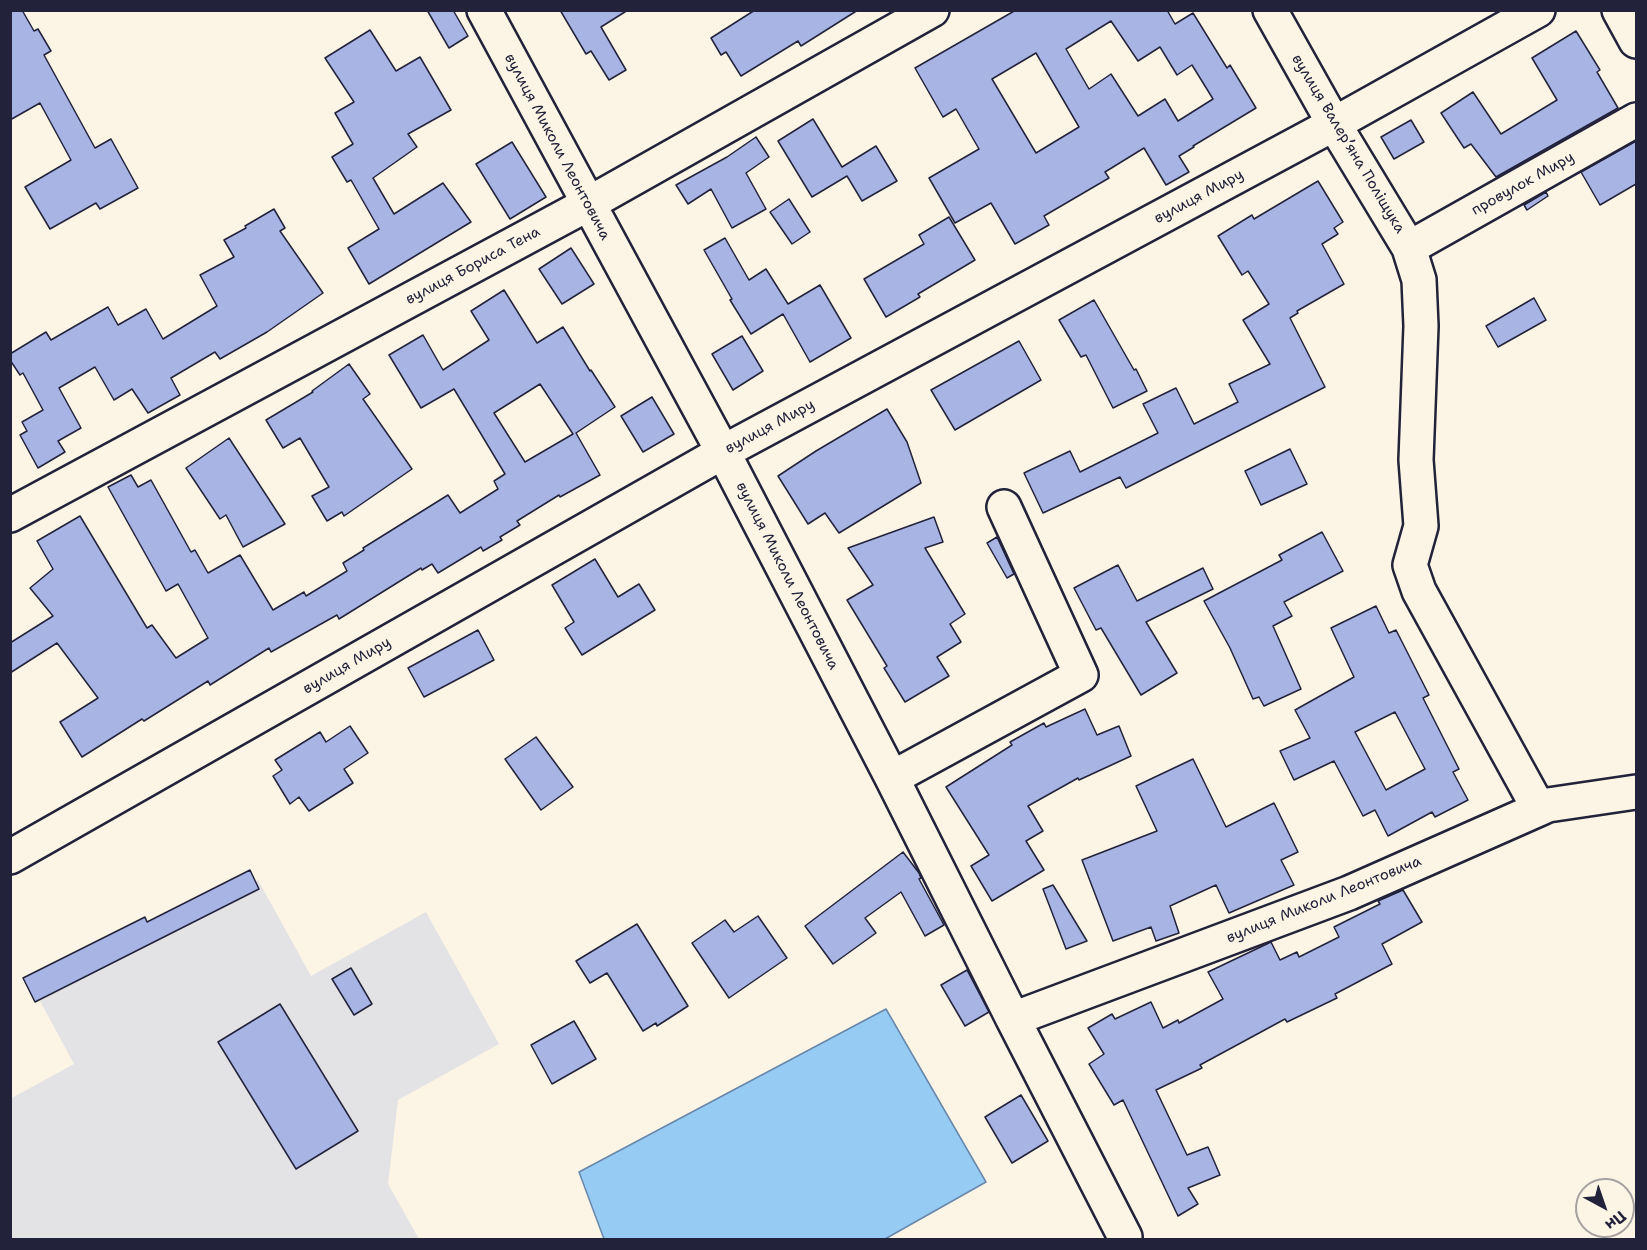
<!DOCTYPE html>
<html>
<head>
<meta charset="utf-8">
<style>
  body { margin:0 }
  #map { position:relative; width:1647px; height:1250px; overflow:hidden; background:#fcf5e5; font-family:"Shantell Sans",sans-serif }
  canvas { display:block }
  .frame { position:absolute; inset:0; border:12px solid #22223b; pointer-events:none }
  .north { position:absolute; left:1575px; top:1178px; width:60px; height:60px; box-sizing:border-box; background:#fcf5e5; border:2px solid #a5a1a1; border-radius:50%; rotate:140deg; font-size:16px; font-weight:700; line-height:24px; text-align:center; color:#22223b }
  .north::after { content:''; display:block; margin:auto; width:21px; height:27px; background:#22223b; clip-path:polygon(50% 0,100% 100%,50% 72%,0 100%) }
</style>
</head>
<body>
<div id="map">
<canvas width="1647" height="1250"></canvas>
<div class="frame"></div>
<div class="north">Пн</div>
</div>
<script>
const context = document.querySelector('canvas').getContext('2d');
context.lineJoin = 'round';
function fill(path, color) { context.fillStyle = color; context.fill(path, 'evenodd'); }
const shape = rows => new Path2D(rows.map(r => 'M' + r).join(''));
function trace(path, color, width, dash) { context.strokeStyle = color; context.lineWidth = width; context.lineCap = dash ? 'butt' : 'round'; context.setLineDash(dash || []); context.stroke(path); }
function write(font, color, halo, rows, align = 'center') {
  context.font = font + ' "Shantell Sans",sans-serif'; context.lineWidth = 4.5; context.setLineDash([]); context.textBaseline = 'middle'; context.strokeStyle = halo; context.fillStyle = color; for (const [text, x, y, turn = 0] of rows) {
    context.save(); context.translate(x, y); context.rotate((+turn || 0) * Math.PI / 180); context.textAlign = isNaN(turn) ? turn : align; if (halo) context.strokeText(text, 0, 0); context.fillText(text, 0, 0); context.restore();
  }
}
const built = shape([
  [258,880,311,976,426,912,499,1044,398,1100,388,1184,419,1239,11,1239,10,1099,74,1064,40,1001]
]);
const water = shape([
  [886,1009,986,1182,885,1239,604,1239,579,1172,886,1009]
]);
const building = shape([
  [10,10,22,10,34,31,38,29,51,51,44,55,95,148,111,139,138,188,100,209,96,203,50,229,25,187,71,160,40,103,10,120,10,10],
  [427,10,453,10,468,36,449,48,427,10],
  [560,10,628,10,601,27,626,70,609,80,591,51,586,54,560,10],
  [755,10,858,10,801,46,798,41,741,76,726,52,721,55,711,38,755,10],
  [1016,10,1167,10,1175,24,1193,13,1227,68,1230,65,1256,108,1193,146,1194,147,1179,156,1189,172,1166,185,1144,148,1105,172,1109,178,1044,216,1049,225,1015,244,991,203,955,223,929,178,979,149,956,109,943,117,915,68,1016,10],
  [1111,21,1138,61,1160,47,1177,75,1192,65,1213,99,1178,121,1165,99,1138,116,1111,74,1089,89,1066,49,1111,21],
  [1036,53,1079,127,1036,153,992,79,1036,53],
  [370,30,396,71,420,57,451,110,408,134,417,147,373,178,394,214,443,183,471,222,369,284,348,248,379,229,351,180,347,182,332,157,353,144,335,113,354,102,325,58,370,30],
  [1576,31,1600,70,1597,72,1618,108,1496,177,1471,144,1464,148,1441,113,1473,92,1501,134,1557,100,1532,58,1576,31],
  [813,119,842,167,876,146,897,181,862,201,847,176,812,197,778,141,813,119],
  [1411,120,1424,142,1394,159,1381,137,1411,120],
  [756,137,769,157,746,173,766,209,732,228,711,189,688,204,676,185,727,157,756,137],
  [1636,141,1636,184,1600,205,1581,172,1636,141],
  [512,142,546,197,510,219,476,164,512,142],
  [1318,181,1343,222,1334,228,1338,234,1322,244,1344,284,1297,311,1298,313,1290,318,1325,387,1126,488,1120,477,1043,513,1024,473,1070,451,1080,472,1158,433,1143,404,1176,388,1194,424,1238,402,1229,384,1270,364,1243,320,1269,304,1248,271,1242,275,1218,236,1252,215,1254,219,1318,181],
  [1546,192,1548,196,1527,210,1524,205,1546,192],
  [789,199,810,232,792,244,770,212,789,199],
  [274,209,285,228,280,231,323,293,267,332,220,359,215,352,171,378,180,395,148,413,132,389,114,400,95,367,59,388,81,428,58,441,65,452,38,468,20,435,27,431,22,422,43,410,23,373,20,375,10,360,10,354,46,332,51,340,108,307,118,325,146,309,163,339,217,306,200,275,234,257,224,240,246,228,245,226,274,209],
  [949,217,975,260,918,294,920,297,886,317,864,279,924,244,919,235,949,217],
  [725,238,749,280,766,269,788,304,820,285,851,338,810,362,783,314,751,334,730,300,732,299,704,250,725,238],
  [571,248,594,284,562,304,539,269,571,248],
  [504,290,537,343,563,327,590,371,591,370,615,407,576,433,600,475,560,497,559,495,517,521,520,525,500,537,502,540,483,551,481,547,438,573,432,564,422,570,421,568,339,619,337,615,271,652,269,648,210,685,208,681,144,721,142,719,82,757,60,722,98,698,57,643,10,673,10,643,53,616,30,588,53,569,37,541,80,516,147,628,152,625,176,658,208,638,178,584,166,591,108,487,131,475,138,487,151,480,191,552,195,550,208,573,240,555,273,610,304,592,306,596,347,571,343,563,364,550,363,548,448,495,460,513,498,489,494,481,505,474,454,389,421,408,389,355,423,335,443,370,489,340,471,311,504,290],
  [540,384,573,434,525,462,494,413,540,384],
  [1534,298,1546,320,1498,347,1486,326,1534,298],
  [1094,300,1134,370,1136,369,1147,391,1113,408,1086,355,1081,357,1059,320,1094,300],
  [742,336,763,371,733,390,712,354,742,336],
  [1019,341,1041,380,955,430,931,390,1019,341],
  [349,364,370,394,363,399,412,469,344,516,342,512,327,521,312,496,329,487,300,438,283,448,266,420,313,392,312,391,349,364],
  [652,397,674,434,643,452,621,416,652,397],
  [887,409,907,442,921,483,839,533,825,513,808,524,778,476,816,451,887,409],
  [229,438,285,524,243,547,226,515,220,519,186,468,229,438],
  [1290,449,1307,484,1261,505,1245,471,1290,449],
  [934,517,943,542,925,548,965,614,950,624,961,642,937,657,949,676,905,702,884,668,887,666,847,600,873,585,848,548,934,517],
  [1322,532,1343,571,1284,602,1292,616,1273,626,1301,689,1264,706,1259,697,1253,699,1230,648,1204,601,1282,560,1279,555,1322,532],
  [997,537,1014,574,1007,578,987,543,997,537],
  [595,559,618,597,639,584,655,610,582,655,565,628,574,622,552,585,595,559],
  [1118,565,1137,601,1203,568,1213,589,1146,622,1177,673,1141,695,1101,628,1096,630,1074,588,1118,565],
  [1376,606,1389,633,1396,630,1429,695,1423,698,1459,769,1453,772,1468,800,1435,817,1432,812,1388,836,1375,810,1363,816,1334,761,1294,780,1280,751,1310,738,1295,710,1354,677,1331,628,1376,606],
  [1395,712,1425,769,1386,790,1355,732,1395,712],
  [478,630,494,660,424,697,408,668,478,630],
  [1085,709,1097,735,1119,726,1131,756,1079,780,1078,778,1028,806,1043,831,1026,841,1044,870,992,901,971,866,989,855,946,787,1012,745,1010,742,1044,723,1046,727,1085,709],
  [350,726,368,753,344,769,353,783,309,811,299,797,290,804,273,776,282,770,275,760,320,732,326,742,350,726],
  [536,737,573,787,541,810,505,759,536,737],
  [1193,759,1226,827,1274,803,1298,852,1281,860,1294,885,1229,913,1216,885,1170,906,1179,933,1156,941,1151,927,1113,941,1082,860,1157,831,1136,786,1193,759],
  [903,852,919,873,921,878,919,879,944,925,925,936,901,892,865,918,876,933,833,964,805,926,903,852],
  [250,870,259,889,35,1002,23,978,145,917,147,922,250,870],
  [1053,885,1087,941,1066,949,1043,889,1053,885],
  [1403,890,1422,922,1382,944,1392,964,1335,994,1337,998,1287,1022,1285,1019,1200,1065,1202,1068,1156,1090,1187,1155,1208,1147,1220,1175,1188,1188,1198,1204,1178,1216,1123,1100,1114,1105,1089,1064,1104,1054,1088,1028,1112,1014,1115,1019,1151,1002,1163,1028,1178,1020,1179,1023,1223,999,1208,972,1271,942,1280,960,1297,952,1299,957,1339,937,1334,927,1380,904,1378,901,1403,890],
  [758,916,787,958,729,998,692,943,725,920,734,932,758,916],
  [637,924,688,1006,657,1026,656,1023,643,1031,607,973,590,983,576,961,637,924],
  [351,968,372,1004,354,1015,332,979,351,968],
  [967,970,989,1012,965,1026,941,985,967,970],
  [280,1004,358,1131,296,1169,218,1042,280,1004],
  [574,1021,596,1059,552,1084,531,1045,574,1021],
  [1021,1095,1048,1141,1012,1163,985,1117,1021,1095]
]);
const minor = shape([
  [484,10,723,452,892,778,1013,1019,1349,893,1539,809,1548,805,1636,792],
  [1270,10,1334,124,1409,248,1419,280,1421,326,1416,460,1421,526,1410,565,1419,591,1539,809],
  [1619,10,1636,41],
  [1409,248,1636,120],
  [10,515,588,204,932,10],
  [892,778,1081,675,1004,507],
  [10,857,723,452,1334,124,1538,10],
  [1013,1019,1125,1237]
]);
const streetNames = [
  ["вулиця Валерʼяна Поліщука",1348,144,59],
  ["вулиця Миколи Леонтовича",557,147,62],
  ["провулок Миру",1523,184,-29],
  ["вулиця Миру",1199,197,-28],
  ["вулиця Бориса Тена",473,266,-28],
  ["вулиця Миру",770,427,-28],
  ["вулиця Миколи Леонтовича",787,576,63],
  ["вулиця Миру",347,666,-30],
  ["вулиця Миколи Леонтовича",1324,900,-22]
];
fill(built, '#e3e2e5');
fill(water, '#96cbf4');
trace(water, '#6887aa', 1.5);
fill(building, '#a8b5e4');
trace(building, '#22223b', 1.5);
trace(minor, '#22223b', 38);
trace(minor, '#fcf5e5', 33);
write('15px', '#22223b', '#fcf5e5', streetNames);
</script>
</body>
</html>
